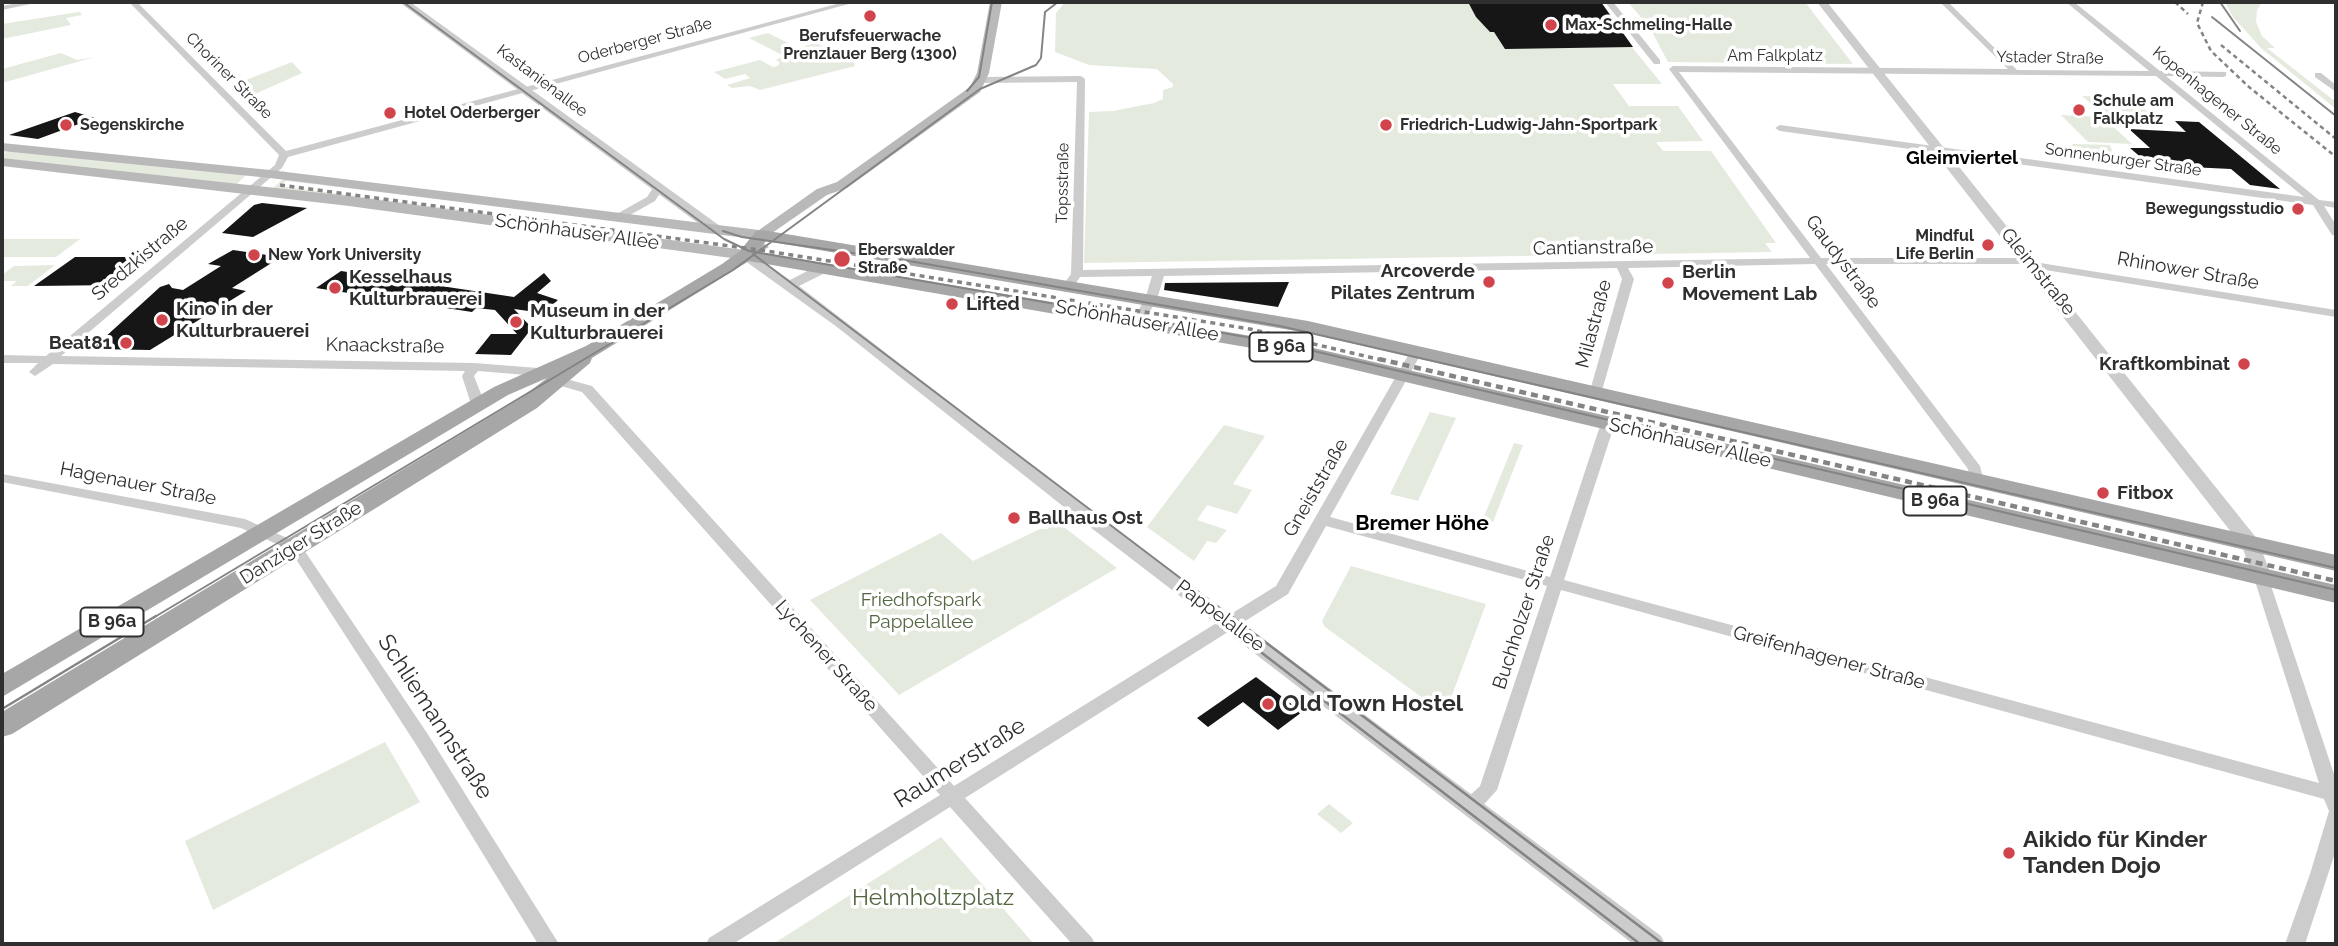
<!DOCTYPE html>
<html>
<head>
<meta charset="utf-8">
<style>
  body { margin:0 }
  #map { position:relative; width:2338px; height:946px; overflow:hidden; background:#fff; font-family:Raleway,sans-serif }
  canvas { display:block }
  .frame { position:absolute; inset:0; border:4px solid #2f2f2f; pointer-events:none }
</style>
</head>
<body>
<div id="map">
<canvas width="2338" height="946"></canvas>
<div class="frame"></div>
</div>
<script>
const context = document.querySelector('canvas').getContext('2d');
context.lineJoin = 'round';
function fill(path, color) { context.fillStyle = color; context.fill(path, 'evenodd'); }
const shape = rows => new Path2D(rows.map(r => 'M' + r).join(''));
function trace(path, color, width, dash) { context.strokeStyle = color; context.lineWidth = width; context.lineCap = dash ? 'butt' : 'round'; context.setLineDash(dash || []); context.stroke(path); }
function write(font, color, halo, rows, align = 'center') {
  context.font = font + ' Raleway,sans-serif'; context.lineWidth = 7; context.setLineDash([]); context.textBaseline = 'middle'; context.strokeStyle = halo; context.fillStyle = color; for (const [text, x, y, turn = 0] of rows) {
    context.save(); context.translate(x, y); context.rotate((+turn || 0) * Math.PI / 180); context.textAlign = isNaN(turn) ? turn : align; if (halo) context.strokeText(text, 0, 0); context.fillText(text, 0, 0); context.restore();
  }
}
const green = shape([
  [1065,2,1595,2,1662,84,1613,84,1629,106,1678,106,1703,141,1656,142,1663,151,1711,151,1776,243,1765,243,1772,252,1084,263,1089,112,1113,111,1154,103,1163,99,1163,90,1173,87,1173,84,1157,69,1089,65,1055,52,1056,13],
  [1628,2,1805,2,1853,64,1668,62,1650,28],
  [2225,2,2262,2,2257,10,2256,22,2262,36,2275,48,2267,48,2336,102,2336,109,2261,48,2233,17],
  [85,11,80,12,82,15,66,18,71,25,2,39,2,24],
  [768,33,798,48,816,43,853,61,855,66,760,90,750,86,732,88,727,85,750,78,745,74,725,79,714,72,760,60,773,67,777,66,780,63,776,60,784,56,749,38],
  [61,53,77,60,95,57,2,83,2,69],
  [292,62,302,73,246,98,233,85],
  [2082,96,2128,97,2160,121,2108,118],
  [2061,115,2103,117,2132,144,2088,142],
  [2072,144,2110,145,2118,167,2078,161],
  [11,150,246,175,237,184,2,159,2,154],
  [283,179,539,211,287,181,279,186,528,219,525,221,273,188],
  [4,239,80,239,56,257,2,257],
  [55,265,28,286,11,286,17,281,2,281,2,275,14,266],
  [1430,412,1456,418,1418,501,1390,494],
  [1224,425,1265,436,1233,484,1252,490,1237,514,1207,505,1197,520,1227,530,1216,543,1207,541,1194,561,1147,527],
  [1514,443,1523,445,1493,522,1483,519],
  [1056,521,1117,568,899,695,810,600,941,533,973,561,1040,529,1047,529],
  [1351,566,1486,604,1448,706,1442,712,1325,627,1322,621],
  [385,742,420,802,213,910,185,841],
  [1329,804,1353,823,1341,833,1317,814],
  [941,837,1034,944,773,944]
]);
const building = shape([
  [1468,2,1601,2,1633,47,1505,49,1494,32,1490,32,1476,17],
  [75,112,95,118,38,139,9,135],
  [2175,121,2199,122,2280,189,2250,185,2231,169,2169,166,2164,161,2144,160,2130,148,2150,148,2129,129,2186,132],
  [262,203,307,208,253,237,222,233,254,205],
  [233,250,281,257,232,288,246,291,150,350,92,349,160,287,169,284,172,288,183,290,221,266,208,264],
  [134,251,158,251,118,285,34,286,75,257,127,257],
  [341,271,514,297,544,273,551,281,537,293,558,300,543,313,514,309,532,328,511,355,475,354,491,334,517,334,495,310,476,308,472,312,316,288],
  [1289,282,1278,307,1164,290,1165,283],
  [1256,677,1302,712,1278,730,1243,702,1208,727,1197,718]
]);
const minor = shape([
  [24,2,40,2,2,10,2,6,24,2],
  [129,2,137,2,286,151,844,2,856,2,288,157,282,168,61,356,474,363,538,368,544,372,538,376,478,371,474,376,485,404,478,408,471,404,462,376,465,371,53,364,35,376,29,372,38,363,2,363,2,355,46,356,275,165,279,155,129,2],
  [1605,2,1613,2,1660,60,1660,64,1654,64,1605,2],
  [1940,2,1948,2,2017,70,2149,71,2066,2,2074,2,2160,71,2226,72,2226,76,2223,77,2166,76,2319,200,2336,202,2336,208,2324,206,2336,225,2336,236,2332,235,2313,205,1780,131,1775,128,1780,125,2304,197,2156,76,1679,72,1821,258,2029,258,2033,259,2034,262,2336,310,2336,317,2033,268,2028,264,1826,264,1980,466,1984,482,1977,486,1972,485,1968,469,1815,264,1628,268,1634,279,1601,394,1595,398,1589,394,1622,279,1617,268,1164,276,1158,296,1145,321,1139,325,1135,324,1133,321,1146,296,1152,276,1080,277,1076,283,1072,284,1066,281,1071,274,1077,82,982,83,978,80,982,77,1081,76,1085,79,1083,270,1810,258,1669,69,1673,66,2008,69,1940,2],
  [2315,73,2321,73,2336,85,2336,92,2315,77,2315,73],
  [659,184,664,187,655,201,621,220,613,220,613,216,647,197,655,185,659,184],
  [1416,348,1422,352,1330,517,1550,577,1601,423,1608,419,1613,420,1615,423,1564,580,2319,783,2254,578,2257,574,2262,573,2267,574,2336,780,2336,850,2305,944,2285,944,2310,874,2329,811,2324,799,1561,590,1497,790,1477,812,1470,815,1463,812,1461,807,1463,802,1480,786,1547,586,1326,526,1288,594,965,798,1092,938,1095,944,1072,944,950,807,733,944,706,944,709,938,940,795,582,392,554,384,553,381,554,378,559,377,592,386,954,786,1276,586,1410,352,1416,348],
  [2,474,245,519,300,544,429,736,559,944,538,944,417,746,290,550,241,528,2,482,2,474]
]);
const tertiary = shape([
  [399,2,410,2,720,226,720,232,710,232,399,2],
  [1817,2,1827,2,2258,540,2272,578,2269,583,2255,583,2242,546,1817,2],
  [746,251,790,280,821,264,831,264,831,270,799,286,1076,499,1661,936,1665,944,1633,944,1064,507,837,327,741,258,739,255,746,251]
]);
const secondary = shape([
  [990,2,1002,2,989,73,980,92,847,188,827,195,762,240,270,178,2,151,2,143,270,170,759,230,817,189,837,182,970,87,977,73,990,2],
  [2,158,349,196,744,250,761,242,769,247,746,260,349,206,2,166,2,158]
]);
const primary = shape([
  [762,230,1308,321,2336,555,2336,571,1308,333,766,241,758,252,1292,343,2336,585,2336,603,1292,355,749,261,592,358,590,363,537,408,12,734,2,737,2,712,521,398,547,378,508,395,2,697,2,674,494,387,586,346,722,264,740,251,756,231,762,230]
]);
const tramFar1 = shape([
  [403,2,724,239,749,251,1275,342,2336,590],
  [2220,2,2240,31],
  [2212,17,2336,116],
  [967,91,979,77,992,2],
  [723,231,742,237,915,262,1280,326,2336,568],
  [753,254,1233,618],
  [153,618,733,270,980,89,1036,65,1041,58,1045,12,1058,2]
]);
const tram = shape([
  [1231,616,1663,944],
  [1262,653,1640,944],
  [2,709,156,616]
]);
const railFar2 = shape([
  [2175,2,2188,14],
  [2203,2,2197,23,2211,51,2249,87,2336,157],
  [2221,45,2336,139]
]);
const railFar1 = shape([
  [280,185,767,251,1250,329,1386,361]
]);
const rail = shape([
  [1379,359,2336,581]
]);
const markers = [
  [870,16,7,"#d2444c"],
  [1551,25,7,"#d2444c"],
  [2079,110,7,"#d2444c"],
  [390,113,7,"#d2444c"],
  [66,125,7,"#d2444c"],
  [1386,125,7,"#d2444c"],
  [2298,209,7,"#d2444c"],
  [1988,245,7,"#d2444c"],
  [254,255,7,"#d2444c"],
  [842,259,9,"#d2444c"],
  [1489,282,7,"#d2444c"],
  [1668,283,7,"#d2444c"],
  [335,288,7,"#d2444c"],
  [952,304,7,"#d2444c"],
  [162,320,7,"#d2444c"],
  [516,322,7,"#d2444c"],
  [126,343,7,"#d2444c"],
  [2244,364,7,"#d2444c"],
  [2103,493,7,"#d2444c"],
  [1014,518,7,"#d2444c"],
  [1268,704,7,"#d2444c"],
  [2009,853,7,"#d2444c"]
];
const farPoinames = [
  ["Max-Schmeling-Halle",1565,25],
  ["Berufsfeuerwache",870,36,"center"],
  ["Prenzlauer Berg (1300)",870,54,"center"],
  ["Schule am",2093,101],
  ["Falkplatz",2093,119],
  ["Hotel Oderberger",404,113],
  ["Segenskirche",80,125],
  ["Friedrich-Ludwig-Jahn-Sportpark",1400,125],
  ["Bewegungsstudio",2284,209,"right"],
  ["Mindful",1974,236,"right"],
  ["Life Berlin",1974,254,"right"],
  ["Eberswalder",858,250],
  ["Straße",858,268],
  ["New York University",268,255]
];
const farStreetnames = [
  ["Oderberger Straße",645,41,-15],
  ["Am Falkplatz",1775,56],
  ["Ystader Straße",2050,58,1],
  ["Choriner Straße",229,76,45],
  ["Kastanienallee",542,81,37],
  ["Kopenhagener Straße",2217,101,39],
  ["Sonnenburger Straße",2123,160,8],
  ["Topsstraße",1063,183,-89]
];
const shields = [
  [1281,347,63],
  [1935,501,63],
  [112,622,63]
];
const shieldNames = [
  ["B 96a",1281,347],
  ["B 96a",1935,501],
  ["B 96a",112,622]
];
const farQuarternames = [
  ["Gleimviertel",1962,158]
];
const streetNames = [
  ["Schönhauser Allee",577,232,8],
  ["Cantianstraße",1593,248,-1],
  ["Sredzkistraße",140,259,-40],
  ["Gaudystraße",1843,262,53],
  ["Rhinower Straße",2188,271,10],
  ["Gleimstraße",2038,272,51],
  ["Schönhauser Allee",1137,321,10],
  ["Milastraße",1594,324,-75],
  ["Knaackstraße",385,346,1],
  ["Schönhauser Allee",1690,443,13],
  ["Hagenauer Straße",138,484,11],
  ["Gneiststraße",1316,488,-60],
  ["Danziger Straße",301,543,-32],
  ["Buchholzer Straße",1524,612,-72],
  ["Pappelallee",1220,616,37],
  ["Lychener Straße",826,656,48],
  ["Greifenhagener Straße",1829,658,15]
];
const poiNames = [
  ["Arcoverde",1475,271,"right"],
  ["Pilates Zentrum",1475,293,"right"],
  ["Berlin",1682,272],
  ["Movement Lab",1682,294],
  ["Kesselhaus",349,277],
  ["Kulturbrauerei",349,299],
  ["Lifted",966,304],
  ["Kino in der",176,309],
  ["Kulturbrauerei",176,331],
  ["Museum in der",530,311],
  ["Kulturbrauerei",530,333],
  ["Beat81",112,343,"right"],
  ["Kraftkombinat",2230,364,"right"],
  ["Fitbox",2117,493],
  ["Ballhaus Ost",1028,518]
];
const parkNames = [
  ["Friedhofspark",921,600],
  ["Pappelallee",921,622]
];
const neighbourhoodNames = [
  ["Bremer Höhe",1422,524]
];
const nearPoinames = [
  ["Old Town Hostel",1282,704],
  ["Aikido für Kinder",2023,840],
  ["Tanden Dojo",2023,866]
];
const nearStreetnames = [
  ["Schliemannstraße",435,717,57],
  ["Raumerstraße",960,763,-32]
];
const nearParknames = [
  ["Helmholtzplatz",933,898]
];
fill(green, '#e5eade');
fill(building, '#161616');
fill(minor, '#ccc');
fill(tertiary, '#ccc');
fill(secondary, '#b9b9b9');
fill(primary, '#a7a7a7');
trace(tramFar1, '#848484', 2);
trace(tram, '#848484', 2.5);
trace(railFar2, '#848484', 2.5, [4.5, 3.5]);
trace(railFar1, '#848484', 3.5, [5, 4.5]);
trace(rail, '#848484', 4.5, [7, 5]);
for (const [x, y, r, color] of markers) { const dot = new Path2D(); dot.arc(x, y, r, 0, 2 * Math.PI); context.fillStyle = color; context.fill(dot); trace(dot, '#fff', 2.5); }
write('bold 16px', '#2f2f2f', '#fff', farPoinames, 'left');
write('16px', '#2f2f2f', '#fff', farStreetnames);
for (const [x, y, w] of shields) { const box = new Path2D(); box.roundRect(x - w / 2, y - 14.5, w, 29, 5); context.fillStyle = '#fff'; context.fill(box); trace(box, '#2f2f2f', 2); }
write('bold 18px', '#2f2f2f', null, shieldNames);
write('bold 19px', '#000', '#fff', farQuarternames);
write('19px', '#2f2f2f', '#fff', streetNames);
write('bold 19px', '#2f2f2f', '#fff', poiNames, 'left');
write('19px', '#526641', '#fff', parkNames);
write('bold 21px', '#000', '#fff', neighbourhoodNames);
write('bold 23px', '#2f2f2f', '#fff', nearPoinames, 'left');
write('23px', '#2f2f2f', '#fff', nearStreetnames);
write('23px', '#526641', '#fff', nearParknames);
</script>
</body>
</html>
